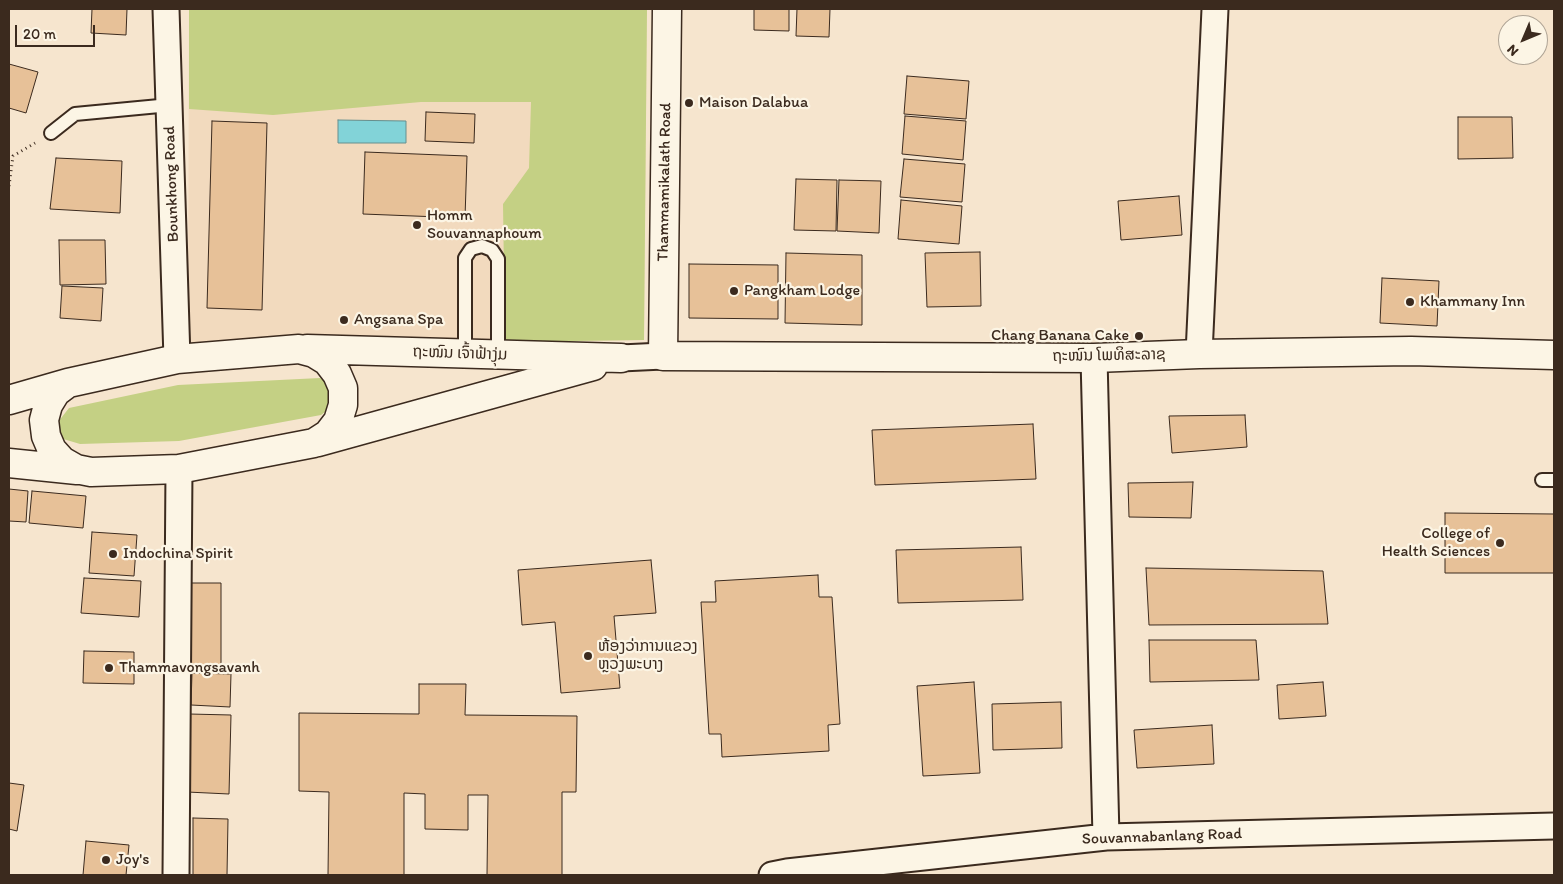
<!DOCTYPE html>
<html>
<head>
<meta charset="utf-8">
<style>
  body { margin:0 }
  #map { position:relative; width:1563px; height:884px; overflow:hidden; background:#f6e5ce; font-family:Itim,sans-serif }
  canvas { display:block }
  .frame { position:absolute; inset:0; border:10px solid #3b2a1e; pointer-events:none }
  .north { position:absolute; left:1498px; top:15px; width:50px; height:50px; box-sizing:border-box; background:#fcf5e5; border:1px solid #afa495; border-radius:50%; rotate:225deg; font-size:14px; font-weight:700; line-height:20px; text-align:center; color:#3b2a1e }
  .north::after { content:''; display:block; margin:auto; width:18px; height:22px; background:#3b2a1e; clip-path:polygon(50% 0,100% 100%,50% 72%,0 100%) }
  .scale { position:absolute; left:15px; top:25px; width:80px; height:22px; box-sizing:border-box; border:2px solid #3b2a1e; border-top:0; padding-left:6px; font-size:15px; line-height:18px; white-space:nowrap; color:#3b2a1e; -webkit-text-stroke:4px #fcf5e5; paint-order:stroke }
</style>
</head>
<body>
<div id="map">
<canvas width="1563" height="884"></canvas>
<div class="frame"></div>
<div class="north">N</div>
<div class="scale">20 m</div>
</div>
<script>
const context = document.querySelector('canvas').getContext('2d');
context.lineJoin = 'round';
function fill(path, color) { context.fillStyle = color; context.fill(path, 'evenodd'); }
const shape = rows => new Path2D(rows.map(r => 'M' + r).join(''));
function trace(path, color, width, dash) { context.strokeStyle = color; context.lineWidth = width; context.lineCap = dash ? 'butt' : 'round'; context.setLineDash(dash || []); context.stroke(path); }
function write(font, color, halo, rows, align = 'center') {
  context.font = font + ' Itim,"Noto Sans Lao",sans-serif'; context.lineWidth = 4.5; context.setLineDash([]); context.textBaseline = 'middle'; context.strokeStyle = halo; context.fillStyle = color; for (const [text, x, y, turn = 0] of rows) {
    context.save(); context.translate(x, y); context.rotate((+turn || 0) * Math.PI / 180); context.textAlign = isNaN(turn) ? turn : align; if (halo) context.strokeText(text, 0, 0); context.fillText(text, 0, 0); context.restore();
  }
}
const built = shape([
  [189,9,647,9,644,340,188,346]
]);
const green = shape([
  [189,9,647,9,644,340,505,342,503,204,529,168,531,102,421,102,273,115,189,109],
  [320,378,335,387,336,404,321,415,179,441,80,444,60,438,58,422,69,408,178,385]
]);
const water = shape([
  [338,120,406,121,406,143,338,143,338,120]
]);
const building = shape([
  [92,9,127,9,126,35,91,33,92,9],
  [754,9,789,9,789,31,754,30,754,9],
  [797,9,830,9,829,37,796,36,797,9],
  [9,64,38,72,26,113,9,108,9,64],
  [907,76,969,81,966,119,904,114,907,76],
  [426,112,475,114,474,143,425,141,426,112],
  [905,116,966,121,963,160,902,154,905,116],
  [1458,117,1512,117,1513,158,1458,159,1458,117],
  [212,121,267,123,262,310,207,308,212,121],
  [365,152,467,156,465,218,363,214,365,152],
  [56,158,122,161,120,213,50,209,56,158],
  [904,159,965,164,962,202,900,197,904,159],
  [796,179,837,180,836,231,794,230,796,179],
  [839,180,881,181,879,233,837,231,839,180],
  [1179,196,1182,235,1121,240,1118,201,1179,196],
  [901,200,962,206,959,244,898,239,901,200],
  [59,240,105,240,106,284,60,285,59,240],
  [980,252,981,306,927,307,925,253,980,252],
  [786,253,862,255,862,325,785,323,786,253],
  [689,264,778,265,778,319,689,318,689,264],
  [1382,278,1439,281,1437,326,1380,323,1382,278],
  [62,286,103,288,101,321,60,318,62,286],
  [1245,415,1247,447,1172,453,1169,416,1245,415],
  [1033,424,1036,479,875,485,872,430,1033,424],
  [1193,482,1191,518,1129,517,1128,483,1193,482],
  [9,489,28,491,26,522,9,521,9,489],
  [32,491,86,496,83,528,29,523,32,491],
  [1445,513,1554,514,1554,573,1445,573,1445,513],
  [92,532,137,535,134,576,89,573,92,532],
  [1021,547,1023,600,898,603,896,550,1021,547],
  [651,560,656,613,614,616,620,688,561,693,555,622,522,625,518,570,651,560],
  [1146,568,1323,571,1328,624,1149,625,1146,568],
  [818,575,819,597,832,597,840,724,828,725,829,751,722,757,721,734,709,734,701,602,716,602,715,581,818,575],
  [84,578,141,581,139,617,81,613,84,578],
  [188,583,221,583,221,672,188,672,188,583],
  [1149,640,1256,640,1259,680,1150,682,1149,640],
  [84,651,134,652,134,684,83,683,84,651],
  [192,673,231,674,230,707,191,705,192,673],
  [974,682,980,773,923,776,917,686,974,682],
  [1323,682,1326,716,1279,719,1277,685,1323,682],
  [419,684,466,684,465,715,577,716,576,792,562,792,562,875,487,875,488,795,468,795,468,830,425,829,425,794,404,793,404,875,328,875,329,792,299,791,299,713,419,714,419,684],
  [1061,702,1062,748,993,750,992,704,1061,702],
  [189,714,231,715,229,794,187,792,189,714],
  [1212,725,1214,764,1137,768,1134,730,1212,725],
  [9,783,24,785,17,831,9,829,9,783],
  [193,818,228,819,227,875,193,875,193,818],
  [86,841,129,845,126,875,83,875,86,841]
]);
const path = shape([
  [9,186,13,156,35,143]
]);
const lane = shape([
  [51,133,75,114,170,105],
  [465,354,465,258,471,249,482,246,492,250,498,259,498,355],
  [1542,480,1554,480]
]);
const street = shape([
  [166,9,177,359],
  [1199,354,1215,9],
  [621,358,663,356],
  [1094,358,1106,837],
  [176,875,179,469],
  [772,875,787,872,1106,837,1554,826]
]);
const secondary = shape([
  [667,9,663,356,1094,358,1199,354,1411,351,1554,355],
  [307,349,621,358],
  [9,400,68,383,177,359,299,349,314,353,327,361,337,374,343,388,343,405,338,421,328,434,314,443,179,469,91,472,76,469,62,461,52,450,46,436,44,420,48,405,56,392,68,383],
  [318,442,593,366],
  [9,463,77,470]
]);
const markers = [
  [689,103,5,"#3b2a1e"],
  [417,225,5,"#3b2a1e"],
  [734,291,5,"#3b2a1e"],
  [1410,302,5,"#3b2a1e"],
  [344,320,5,"#3b2a1e"],
  [1139,336,5,"#3b2a1e"],
  [1500,543,5,"#3b2a1e"],
  [113,554,5,"#3b2a1e"],
  [588,656,5,"#3b2a1e"],
  [109,668,5,"#3b2a1e"],
  [106,860,5,"#3b2a1e"]
];
const poiNames = [
  ["Maison Dalabua",699,103],
  ["Homm",427,216],
  ["Souvannaphoum",427,234],
  ["Pangkham Lodge",744,291],
  ["Khammany Inn",1420,302],
  ["Angsana Spa",354,320],
  ["Chang Banana Cake",1129,336,"right"],
  ["College of",1490,534,"right"],
  ["Health Sciences",1490,552,"right"],
  ["Indochina Spirit",123,554],
  ["ຫ້ອງວ່າການແຂວງ",598,647],
  ["ຫຼວງພະບາງ",598,665],
  ["Thammavongsavanh",119,668],
  ["Joy's",116,860]
];
const streetNames = [
  ["Thammamikalath Road",665,182,-89],
  ["Bounkhong Road",172,184,-92],
  ["ຖະໜົນ ເຈົ້າຟ້າງຸ່ມ",460,354,2],
  ["ຖະໜົນ ໂພທິສະລາຊ",1109,356,-1],
  ["Souvannabanlang Road",1162,837,-2]
];
fill(built, '#f2dabe');
fill(green, '#c4d084');
fill(water, '#82d3d8');
trace(water, '#668f8e', 1);
fill(building, '#e7c198');
trace(building, '#3b2a1e', 1);
trace(lane, '#3b2a1e', 16);
trace(street, '#3b2a1e', 29);
trace(secondary, '#3b2a1e', 31);
trace(path, '#3b2a1e', 3, [1, 4]);
trace(lane, '#fcf5e5', 12);
trace(street, '#fcf5e5', 25);
trace(secondary, '#fcf5e5', 28);
for (const [x, y, r, color] of markers) { const dot = new Path2D(); dot.arc(x, y, r, 0, 2 * Math.PI); context.fillStyle = color; context.fill(dot); trace(dot, '#fcf5e5', 2); }
write('16px', '#3b2a1e', '#fcf5e5', poiNames, 'left');
write('16px', '#3b2a1e', '#fcf5e5', streetNames);
</script>
</body>
</html>
